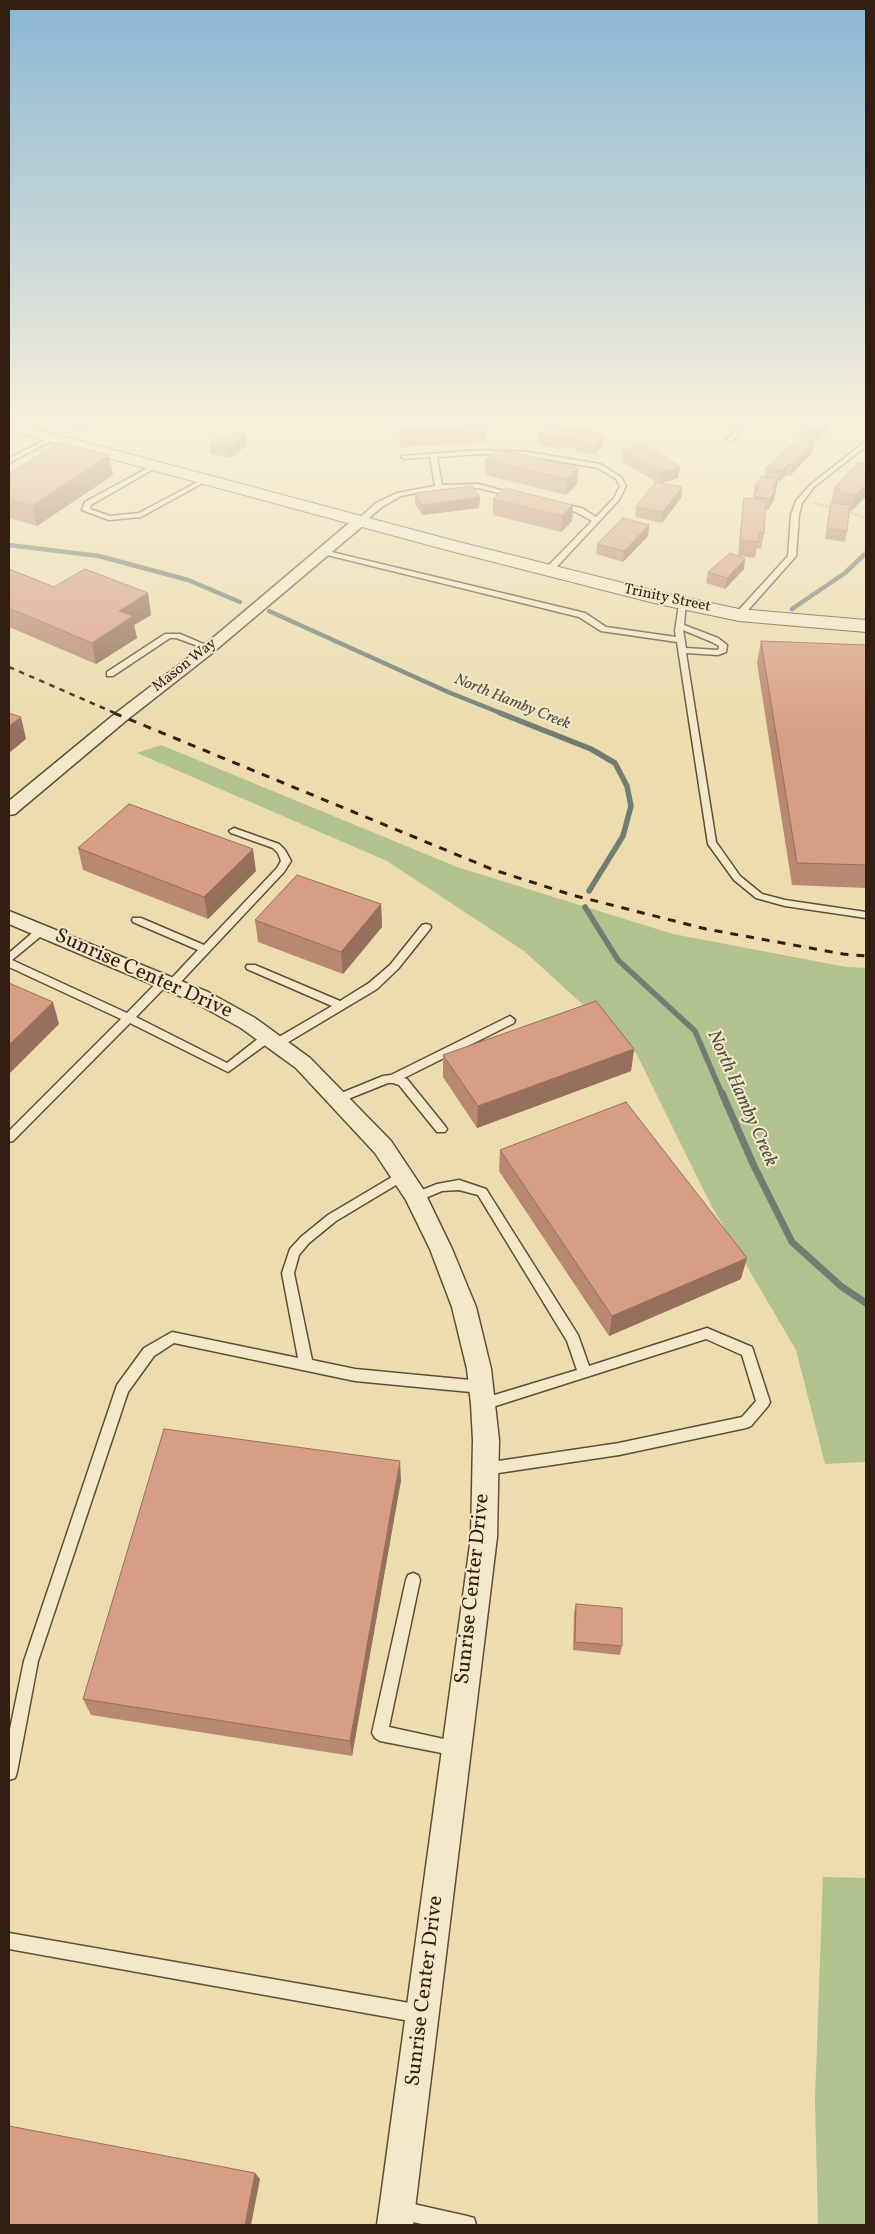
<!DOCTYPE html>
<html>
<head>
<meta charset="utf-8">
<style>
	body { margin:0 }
	#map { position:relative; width:875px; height:2234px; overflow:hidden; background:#ecdcae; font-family:Vollkorn,serif }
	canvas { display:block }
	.frame { position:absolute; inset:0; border:10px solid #331f12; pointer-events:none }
</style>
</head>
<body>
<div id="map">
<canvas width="875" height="2234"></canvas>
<div class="frame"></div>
</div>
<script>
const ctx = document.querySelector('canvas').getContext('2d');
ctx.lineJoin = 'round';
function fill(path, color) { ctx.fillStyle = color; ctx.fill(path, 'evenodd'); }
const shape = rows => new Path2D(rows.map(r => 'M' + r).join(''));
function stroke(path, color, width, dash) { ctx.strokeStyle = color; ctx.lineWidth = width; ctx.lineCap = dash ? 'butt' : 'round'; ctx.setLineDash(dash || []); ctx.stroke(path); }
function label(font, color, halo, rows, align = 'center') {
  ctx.font = font + ' Vollkorn,serif'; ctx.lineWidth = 4; ctx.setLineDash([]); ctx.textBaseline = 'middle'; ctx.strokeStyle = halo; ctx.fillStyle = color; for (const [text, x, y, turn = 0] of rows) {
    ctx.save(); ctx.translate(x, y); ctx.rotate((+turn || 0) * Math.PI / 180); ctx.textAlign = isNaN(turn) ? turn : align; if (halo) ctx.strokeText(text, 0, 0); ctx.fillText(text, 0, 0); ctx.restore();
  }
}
const green = shape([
	[161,745,457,867,673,934,846,967,866,968,866,1462,825,1464,796,1350,711,1205,636,1053,524,951,387,861,137,753],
	[823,1877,866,1878,866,2225,818,2225,815,2100]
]);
const streamFar2 = shape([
	[9,545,99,556,188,580,240,602],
	[792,609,845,573,866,553],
	[269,611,448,692,503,714]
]);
const streamFar1 = shape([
	[500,713,591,749,615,763,627,786,631,806,623,836,589,891],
	[585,907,618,960,695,1031,722,1094]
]);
const stream = shape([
	[722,1093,754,1166,792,1242,842,1287,866,1303]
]);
const path = shape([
	[814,503,833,508],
	[846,511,866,518]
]);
const service = shape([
	[740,422,747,422,732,441,728,441,727,440,740,422],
	[53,436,56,438,55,439,9,463,9,458,53,436],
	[866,441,866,446,814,487,802,503,799,515,796,556,742,617,736,617,736,613,788,556,791,515,796,501,810,485,866,441],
	[481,450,528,452,600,464,621,477,626,486,619,500,551,573,548,573,544,571,545,569,592,521,576,512,556,507,556,503,582,508,596,517,614,498,620,486,616,479,598,468,528,456,481,454,437,457,442,485,479,484,518,495,514,497,479,488,455,488,421,492,401,496,382,507,363,523,356,521,376,503,397,493,435,486,430,457,404,459,401,457,402,456,481,450],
	[155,464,157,465,157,467,91,505,90,509,110,516,139,513,205,478,210,479,141,517,109,520,82,510,85,502,155,464],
	[319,549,585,613,606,627,676,637,675,631,679,604,686,602,684,625,718,638,727,645,726,652,718,655,686,653,716,842,740,876,762,894,785,900,866,912,866,918,785,906,756,898,734,880,708,844,677,642,601,631,579,617,319,553,319,549],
	[683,630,712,642,719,646,719,649,717,650,686,648,683,630],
	[165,634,180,634,213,648,209,650,176,638,170,638,113,676,107,676,107,672,165,634],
	[234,828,279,844,285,850,291,861,284,872,176,987,172,988,167,985,136,1017,227,1063,264,1034,272,1034,273,1037,272,1040,228,1072,130,1023,13,1141,9,1142,9,1131,121,1019,9,967,9,953,38,928,46,928,47,930,46,932,12,960,127,1013,161,978,165,977,170,980,198,950,133,922,132,920,133,918,141,918,204,945,277,868,281,861,278,853,273,848,231,833,229,831,234,828],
	[426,924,430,925,431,927,430,929,398,969,377,989,280,1047,272,1047,271,1044,272,1041,332,1006,247,969,246,967,247,965,255,965,340,1001,369,983,390,965,422,925,426,924],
	[510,1016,515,1020,514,1023,404,1078,407,1079,445,1126,447,1129,445,1132,437,1132,399,1085,393,1083,388,1083,338,1103,332,1099,334,1096,383,1076,391,1075,510,1016],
	[402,1171,406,1173,408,1176,406,1179,336,1221,309,1243,299,1255,294,1273,312,1360,355,1369,481,1381,486,1383,488,1387,486,1391,481,1393,355,1381,174,1343,154,1356,128,1392,38,1661,17,1772,15,1778,9,1780,9,1734,24,1661,117,1385,144,1348,172,1332,298,1358,282,1273,290,1249,301,1237,328,1215,402,1171],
	[459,1180,486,1189,578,1335,589,1366,707,1328,752,1347,770,1402,768,1406,751,1426,746,1428,619,1455,485,1475,480,1473,478,1469,480,1465,485,1463,619,1443,742,1417,756,1401,742,1355,706,1339,483,1410,478,1408,476,1404,478,1400,577,1370,567,1341,478,1195,459,1190,442,1191,416,1202,412,1200,410,1197,412,1194,437,1184,459,1180],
	[413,1573,418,1575,420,1580,389,1727,462,1743,465,1748,462,1753,457,1756,380,1741,375,1738,372,1733,406,1580,408,1575,413,1573],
	[9,1933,421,2005,427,2008,430,2014,427,2020,421,2023,9,1949,9,1933],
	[400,2201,467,2216,474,2218,476,2225,426,2225,400,2219,393,2217,391,2210,393,2203,400,2201]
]);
const minor = shape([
	[360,517,365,518,367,521,365,524,211,654,128,719,15,814,9,815,9,801,116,713,201,648,355,518,360,517],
	[9,911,208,992,255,1018,310,1058,391,1141,423,1189,452,1249,476,1307,491,1369,495,1404,499,1440,497,1537,413,2225,377,2225,471,1537,473,1440,471,1404,467,1369,452,1307,430,1249,406,1200,375,1153,296,1068,241,1028,194,1002,9,924,9,911]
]);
const tertiary = shape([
	[9,422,455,541,659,592,739,609,866,620,866,632,739,621,658,604,443,549,9,431,9,422]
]);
const railFar1 = shape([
	[9,667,117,714]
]);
const rail = shape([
	[114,713,494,870,572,895,706,929,843,954,866,956]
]);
const wall = shape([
	[60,422,89,422,81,428],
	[399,422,487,427,487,442,402,447,399,437],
	[800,422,830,422,831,423,829,433,823,434,822,440,811,441,812,453,790,476,786,475,779,482,778,481,774,500,768,510,765,509,764,533,761,549,757,548,755,558,738,556,744,569,725,589,706,583,708,572,738,556,742,514,744,498,753,499,755,486,765,477,766,468,803,437,798,431],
	[594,433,603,445,595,455,577,452,577,449,564,446,562,449,538,445,539,434],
	[210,443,247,445,230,458,211,454],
	[623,450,678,478,661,483,682,487,681,498,662,523,635,517,636,507,656,482,622,461],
	[485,460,578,468,577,484,566,495,485,475],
	[866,461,866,496,851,511,849,511,847,531,845,542,825,539,829,514,834,488],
	[9,474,113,475,37,526,9,518],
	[415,493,479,508,422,515,415,504],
	[493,499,573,505,572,521,561,532,493,515],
	[649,525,648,536,623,562,596,554,597,544],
	[9,569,54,587,151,615,134,625,137,638,96,664,9,627],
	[761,641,866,645,866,888,792,885,757,663],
	[78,848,256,871,208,919,83,870],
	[381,904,382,927,343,974,258,942,255,920],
	[634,1049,631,1071,477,1128,443,1077,443,1055],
	[500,1150,741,1279,609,1336,499,1171],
	[401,1480,352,1756,91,1715,83,1699],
	[576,1604,622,1646,620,1655,573,1650,574,1613]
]);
const shadedWall = shape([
	[80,422,89,422,81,428],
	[246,435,247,445,230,458,229,448],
	[604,435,603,445,595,455,596,445],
	[565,436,564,446,562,449,563,439],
	[811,439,810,447,814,442,812,453,790,476,792,465],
	[109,455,113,475,37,526,32,506],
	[788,464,786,475,779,482,781,471],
	[680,467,678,478,659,484,660,473],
	[578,468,577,484,566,495,567,479],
	[778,479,774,500,768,510,772,488],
	[866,484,866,496,851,511,855,496],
	[682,487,681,498,662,523,663,512],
	[480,497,479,508,422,515,422,505],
	[573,505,572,521,561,532,562,516],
	[649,525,648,536,623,562,624,551],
	[745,559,744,569,725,589,727,578],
	[148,593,151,615,134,625,137,638,96,664,92,643,119,611],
	[21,717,26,739,9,753,9,726],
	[253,849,256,871,208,919,204,897],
	[381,904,382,927,343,974,341,952],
	[53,1002,59,1024,9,1074,9,1045],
	[634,1049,631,1071,477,1128,478,1106],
	[747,1258,741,1279,609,1336,612,1316],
	[400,1461,401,1480,352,1756,350,1741],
	[255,2173,260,2179,251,2225,245,2225]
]);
const building = shape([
	[399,422,486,422,487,427,402,432,399,422],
	[802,422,830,422,831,423,819,424,824,430,807,431,802,422],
	[548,424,594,431,592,433,604,435,596,445,578,441,580,439,565,436,563,439,539,434,548,424],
	[237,433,246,435,229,448,210,443,220,436,230,438,237,433],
	[801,437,811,439,810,441,814,442,792,465,788,464,781,471,766,468,801,437],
	[60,442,109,455,32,506,9,499,9,474,60,442],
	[643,444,680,467,660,473,623,450,643,444],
	[497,449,578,468,567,479,485,460,497,449],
	[866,461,866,484,855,496,839,491,840,489,834,488,859,462,864,464,866,461],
	[762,476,778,479,772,488,776,489,770,499,753,496,759,487,755,486,762,476],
	[656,482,682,487,663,512,636,507,656,482],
	[472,486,480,497,422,505,415,493,472,486],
	[505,488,573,505,562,516,493,499,505,488],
	[744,498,762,500,762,502,766,503,764,533,759,532,758,542,740,540,744,498],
	[831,503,850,505,847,531,827,528,831,503],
	[623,518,649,525,624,551,597,544,623,518],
	[730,553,745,559,727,578,708,572,730,553],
	[9,569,54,587,85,569,148,593,119,611,133,616,92,643,9,608,9,569],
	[761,641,866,645,866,865,797,863,761,641],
	[9,713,21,717,9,726,9,713],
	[129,804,253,849,204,897,78,848,129,804],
	[297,875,381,904,341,952,255,920,297,875],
	[9,983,53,1002,9,1045,9,983],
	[596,1001,634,1049,478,1106,443,1055,596,1001],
	[626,1102,747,1258,612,1316,500,1150,626,1102],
	[164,1429,400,1461,350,1741,83,1699,164,1429],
	[576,1604,622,1608,622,1646,575,1642,576,1604],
	[9,2126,255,2173,245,2225,9,2225,9,2126]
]);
const farStreetnames = [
	["Trinity Street",667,599,12],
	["Mason Way",185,666,-38]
];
const farWaternames = [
	["North Hamby Creek",512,703,22]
];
const waterNames = [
	["North Hamby Creek",741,1099,66]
];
const nearStreetnames = [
	["Sunrise Center Drive",143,975,24],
	["Sunrise Center Drive",474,1589,-84],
	["Sunrise Center Drive",426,1991,-83]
];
fill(green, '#b2c28f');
stroke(streamFar2, '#717c73', 4.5);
stroke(streamFar1, '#717c73', 5.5);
stroke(stream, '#717c73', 7);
stroke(service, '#614e39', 3);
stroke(minor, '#614e39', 3);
stroke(tertiary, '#614e39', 2);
stroke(path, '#331f12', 2, [0.5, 2]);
fill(service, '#f3e8ca');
fill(minor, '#f3e8ca');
fill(tertiary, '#f3e8ca');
stroke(railFar1, '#331f12', 2.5, [5.5, 5.5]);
stroke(rail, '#331f12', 3, [8, 8]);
fill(wall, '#b98872');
fill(shadedWall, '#966f5d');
fill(building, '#d79e85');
stroke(building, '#966f5d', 1);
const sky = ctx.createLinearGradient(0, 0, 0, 735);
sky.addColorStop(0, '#89b6d3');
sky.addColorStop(0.57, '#f6efdb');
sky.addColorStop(1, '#f6efdb00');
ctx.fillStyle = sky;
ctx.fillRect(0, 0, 875, 735);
label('15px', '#331f12', '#f3e8ca', farStreetnames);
label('italic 16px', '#524e42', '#f3e8ca', farWaternames);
label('italic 19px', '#524e42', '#f3e8ca', waterNames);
label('21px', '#331f12', '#f3e8ca', nearStreetnames);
</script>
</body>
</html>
